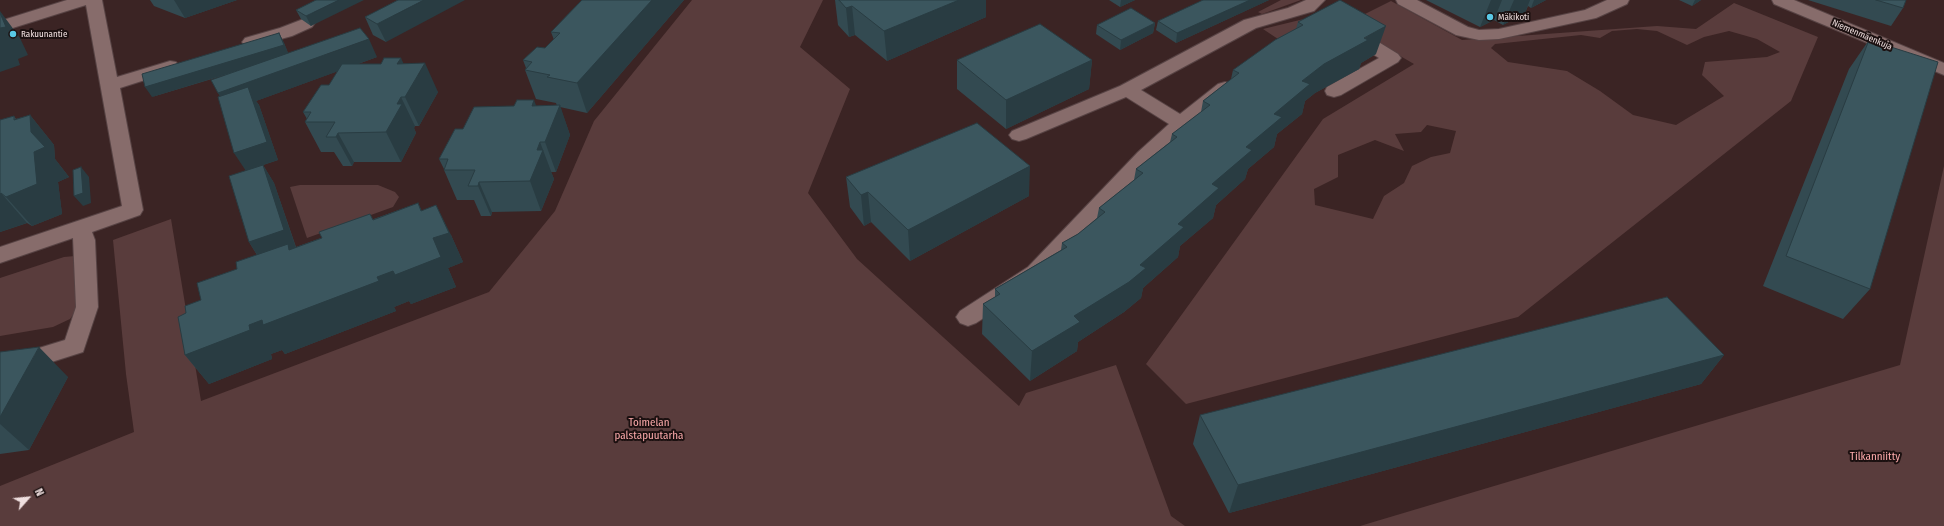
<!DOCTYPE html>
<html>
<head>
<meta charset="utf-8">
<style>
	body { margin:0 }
	#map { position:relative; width:1944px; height:526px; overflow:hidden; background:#3b2424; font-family:"Fira Sans Condensed",sans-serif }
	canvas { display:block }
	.north { position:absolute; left:8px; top:478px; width:40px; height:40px; -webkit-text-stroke:3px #1b1010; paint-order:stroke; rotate:63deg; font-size:11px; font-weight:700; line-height:16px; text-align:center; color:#efdfdf }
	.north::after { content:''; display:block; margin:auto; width:14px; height:18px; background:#efdfdf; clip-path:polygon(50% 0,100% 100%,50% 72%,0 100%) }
</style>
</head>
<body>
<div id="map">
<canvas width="1944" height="526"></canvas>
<div class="north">N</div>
</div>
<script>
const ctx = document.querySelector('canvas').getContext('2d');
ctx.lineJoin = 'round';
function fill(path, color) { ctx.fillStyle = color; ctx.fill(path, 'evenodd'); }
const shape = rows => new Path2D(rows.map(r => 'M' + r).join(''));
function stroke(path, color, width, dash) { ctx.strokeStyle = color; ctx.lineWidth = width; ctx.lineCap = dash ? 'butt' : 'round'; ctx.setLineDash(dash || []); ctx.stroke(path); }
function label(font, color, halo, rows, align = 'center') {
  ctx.font = font + ' "Fira Sans Condensed",sans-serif'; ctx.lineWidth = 4; ctx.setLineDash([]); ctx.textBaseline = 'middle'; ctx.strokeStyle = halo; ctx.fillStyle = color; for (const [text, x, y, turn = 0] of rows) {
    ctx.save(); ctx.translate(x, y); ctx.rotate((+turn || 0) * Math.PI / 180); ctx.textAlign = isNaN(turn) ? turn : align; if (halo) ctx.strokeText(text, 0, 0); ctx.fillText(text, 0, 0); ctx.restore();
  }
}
const green = shape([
	[692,0,823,0,800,47,850,89,808,193,857,259,1019,406,1026,393,1116,365,1171,516,1185,526,0,526,0,486,134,432,126,374,113,240,171,219,201,401,489,292,555,211,594,121],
	[1281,0,1301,0,1262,14,1258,12],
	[1391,1,1462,40,1657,26,1696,29,1734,3,1818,37,1791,101,1518,317,1186,404,1146,364,1323,119,1414,64,1345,24],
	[1637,29,1657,31,1687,45,1704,37,1729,31,1757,39,1780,52,1767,57,1705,62,1702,75,1724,96,1676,125,1633,115,1600,91,1567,71,1508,62,1491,48,1495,44,1581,35,1600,38,1612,31],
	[1427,125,1456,131,1450,153,1431,157,1412,166,1404,183,1384,196,1373,219,1315,205,1314,189,1338,177,1338,155,1375,140,1404,151,1395,134,1421,132],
	[1312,17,1319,18,1278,39,1263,29],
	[1944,166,1944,526,1360,526,1900,365],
	[300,185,378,185,395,192,399,197,393,207,307,238,290,187],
	[75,256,77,309,70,319,53,327,0,336,0,278,64,257]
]);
const minor = shape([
	[67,0,102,0,117,77,170,61,176,62,179,66,176,70,120,88,143,210,140,215,92,232,95,240,98,307,83,352,39,366,0,372,0,354,39,348,65,340,76,307,73,238,0,263,0,247,122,206,86,5,0,32,0,21,67,0],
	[1306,0,1325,0,1314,11,1256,28,1141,90,1180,114,1218,84,1225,82,1232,84,1234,88,1188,127,1152,162,1044,279,976,323,968,326,960,323,956,317,960,311,1028,267,1138,152,1169,124,1126,97,1026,139,1019,141,1012,139,1009,135,1012,131,1120,86,1244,20,1288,8,1306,0],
	[1396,0,1417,0,1468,27,1479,30,1499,29,1585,10,1607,0,1629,0,1627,4,1596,18,1499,39,1479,40,1456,35,1398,4,1396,0],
	[1772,0,1794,0,1944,63,1944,75,1774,4,1772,0],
	[306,18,312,19,315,23,312,27,292,36,251,47,245,46,242,42,245,38,280,28,306,18],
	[1353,29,1359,30,1398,54,1401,58,1398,62,1341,95,1334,97,1327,95,1325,91,1327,87,1379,58,1347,38,1344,34,1347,30,1353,29]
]);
const wall = shape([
	[150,0,237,0,185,18,154,6],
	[316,0,311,26,301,19,296,10],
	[398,0,386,42,373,35,365,17],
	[582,0,684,0,587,113,560,107,570,135,556,172,551,172,554,179,541,211,492,212,491,216,481,216,474,200,457,200,444,170,444,169,439,159,463,129,536,106,557,106,556,103,536,99,525,70,526,68,523,60,545,48,554,40,551,32],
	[835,0,986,0,986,17,887,61,855,35,849,37,838,25],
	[1109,0,1135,0,1120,7],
	[1203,0,1269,0,1176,43,1156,30,1158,21],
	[1426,0,1546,0,1531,8,1528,6,1525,13,1503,25,1494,20,1480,27],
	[1679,0,1701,0,1692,6],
	[1808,0,1906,0,1903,8,1891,26],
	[1298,22,1376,54,1361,63,1359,69,1315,93,1305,101,1302,114,1277,134,1274,147,1248,169,1245,179,1216,205,1213,218,1180,246,1178,257,1143,288,1141,298,1124,312,1078,342,1077,351,1030,381,982,334,983,304,995,297,995,289,1061,250,1062,243,1078,234,1097,218,1099,208,1134,180,1136,169,1170,142,1172,134,1201,112,1203,101,1231,79,1233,70,1296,29],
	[1155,23,1153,33,1120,50,1096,34,1097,25],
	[279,33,284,43,288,53,377,57,358,64,404,64,438,92,419,126,415,126,414,128,416,133,401,162,354,162,352,166,343,166,334,152,321,152,305,122,307,119,303,112,329,85,338,71,256,101,259,105,278,160,263,165,274,183,296,247,418,203,421,210,451,235,463,262,448,268,456,287,411,304,409,301,394,307,396,311,285,354,282,350,271,354,272,359,209,384,185,355,186,313,237,269,257,255,249,242,246,171,220,96,218,93,225,75,152,97],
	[1869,40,1870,289,1843,319,1763,286,1849,69],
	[957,60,1092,60,1089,89,1006,129,957,89],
	[30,115,54,145,55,159,69,177,58,182,62,214,32,226,27,223,0,232,0,120,14,116,16,119],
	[846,177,1029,196,910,261,871,222,864,226,850,207],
	[0,352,68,377,29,450,0,454],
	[1724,355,1701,384,1229,513,1193,444,1200,415]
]);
const shadedWall = shape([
	[174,0,237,0,185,18],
	[339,0,364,0,311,26,306,16],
	[424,0,465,0,386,42,377,24],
	[652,0,684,0,587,113,577,83],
	[959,0,986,0,986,17,887,61,884,31],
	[1121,0,1135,0,1120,7],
	[1250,0,1269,0,1176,43,1177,33],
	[1491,0,1502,0,1494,20,1480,27],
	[1514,0,1530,0,1525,13,1503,25],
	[1534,0,1546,0,1531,8],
	[1695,0,1701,0,1692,6],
	[852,6,855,35,849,37,846,8],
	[0,11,20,38,28,55,18,59,20,65,0,72],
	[1155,23,1153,33,1120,50,1121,40],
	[1386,26,1376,54,1361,63,1359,69,1315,93,1305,101,1302,114,1277,134,1274,147,1248,169,1245,179,1216,205,1213,218,1180,246,1178,257,1143,288,1141,298,1124,312,1078,342,1077,351,1030,381,1032,351,1074,316,1140,265,1178,224,1212,184,1246,147,1302,81,1324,64,1364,38],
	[279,33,284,43,289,55,152,97,145,87],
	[369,39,377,57,256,101,259,105,278,160,263,165,274,183,296,248,261,261,249,242,246,171,234,153,229,111,218,93],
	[401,58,413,84,425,63,438,92,419,126,405,97,397,64],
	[1092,60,1089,89,1006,129,1006,100],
	[401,97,415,126,414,128,416,133,401,162,386,132,397,104],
	[534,100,545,129,532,106],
	[560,105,570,135,556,172,545,142],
	[30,115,54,145,55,159,69,177,58,182,62,214,32,226,6,197,31,132],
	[338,133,354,162,352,166,336,137],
	[540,142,554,179,541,211,530,181,537,150],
	[1030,166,1029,196,910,261,908,230],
	[81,167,89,177,91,203,83,206,74,196],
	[479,182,492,212,491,216,478,186],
	[868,192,871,222,864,226,861,195],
	[1,193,27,223,0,232,0,194],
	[418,203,433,233,436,205,451,235,463,262,448,268,456,287,411,304,409,301,394,307,396,311,285,354,282,350,271,354,272,359,209,384,185,355,249,325,377,277,421,211],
	[39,347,68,377,29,450,0,424,0,417],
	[1724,355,1701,384,1229,513,1238,485]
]);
const building = shape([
	[316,0,339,0,306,16,296,10,316,0],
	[398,0,424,0,377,24,365,17,398,0],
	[582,0,652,0,577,83,547,77,550,75,525,70,532,62,523,60,537,47,545,48,560,33,551,32,582,0],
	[839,0,959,0,884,31,852,6,846,8,839,0],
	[1203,0,1250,0,1177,33,1158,21,1203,0],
	[1340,0,1386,26,1364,38,1368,40,1324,64,1302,81,1310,84,1274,114,1282,117,1246,147,1252,150,1212,184,1219,188,1178,224,1184,227,1140,265,1146,268,1129,282,1074,316,1080,322,1032,351,983,304,1000,294,995,289,1067,247,1062,243,1078,234,1105,212,1099,208,1143,173,1136,169,1177,137,1172,134,1210,105,1203,101,1239,73,1233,70,1275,40,1303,25,1298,22,1340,0],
	[1876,0,1906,0,1903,8,1876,0],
	[1131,8,1155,23,1121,40,1097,25,1131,8],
	[0,13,6,27,0,28,0,13],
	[1040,24,1092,60,1006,100,957,60,1040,24],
	[360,28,369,39,218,93,211,80,360,28],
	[279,33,284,45,145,87,142,74,279,33],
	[1869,40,1938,62,1870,289,1786,256,1869,40],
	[384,58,401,58,397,64,425,63,405,97,401,97,397,104,402,104,386,132,338,133,336,137,326,137,335,122,305,122,311,112,303,112,321,85,329,85,342,64,381,64,384,58],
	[248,87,267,142,234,153,218,97,248,87],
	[517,100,534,100,532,106,560,105,545,142,540,142,537,150,543,150,530,181,479,182,478,186,468,186,475,170,444,170,448,159,439,159,455,129,463,129,474,107,514,106,517,100],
	[30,115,31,132,45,147,34,152,37,184,6,197,1,193,0,194,0,120,14,116,14,120,30,115],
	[977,123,1030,166,908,230,868,192,861,195,846,177,977,123],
	[263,165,284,230,249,242,229,176,263,165],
	[81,167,83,193,74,196,73,170,81,167],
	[418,203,421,211,436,205,449,233,433,238,441,257,395,275,393,271,377,277,379,281,263,325,262,320,249,325,250,330,185,355,178,317,186,313,185,306,201,300,197,283,237,269,236,262,288,244,289,250,322,238,319,232,370,214,373,220,418,203],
	[1667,297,1724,355,1238,485,1200,415,1667,297],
	[39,347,0,417,0,352,39,347]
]);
const markers = [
	[1490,17,4,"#59c8e5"],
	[13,34,4,"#59c8e5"]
];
const farPoinames = [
	["Mäkikoti",1498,17],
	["Rakuunantie",21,34]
];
const farStreetnames = [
	["Niemenmäenkuja",1862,35,23]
];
const parkNames = [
	["Toimelan",649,423],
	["palstapuutarha",649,436],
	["Tilkanniitty",1875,457]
];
fill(green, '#593c3c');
stroke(minor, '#574344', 2);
fill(minor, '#876c6b');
fill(wall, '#334a51');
fill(shadedWall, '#293c42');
fill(building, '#3b565e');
stroke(building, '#293c42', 1);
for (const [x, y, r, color] of markers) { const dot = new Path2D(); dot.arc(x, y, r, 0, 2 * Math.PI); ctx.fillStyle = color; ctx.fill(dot); stroke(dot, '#1b1010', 1.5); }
label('9px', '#efdfdf', '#1b1010', farPoinames, 'left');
label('9px', '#efdfdf', '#1b1010', farStreetnames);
label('11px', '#fba9aa', '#1b1010', parkNames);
</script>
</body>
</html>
